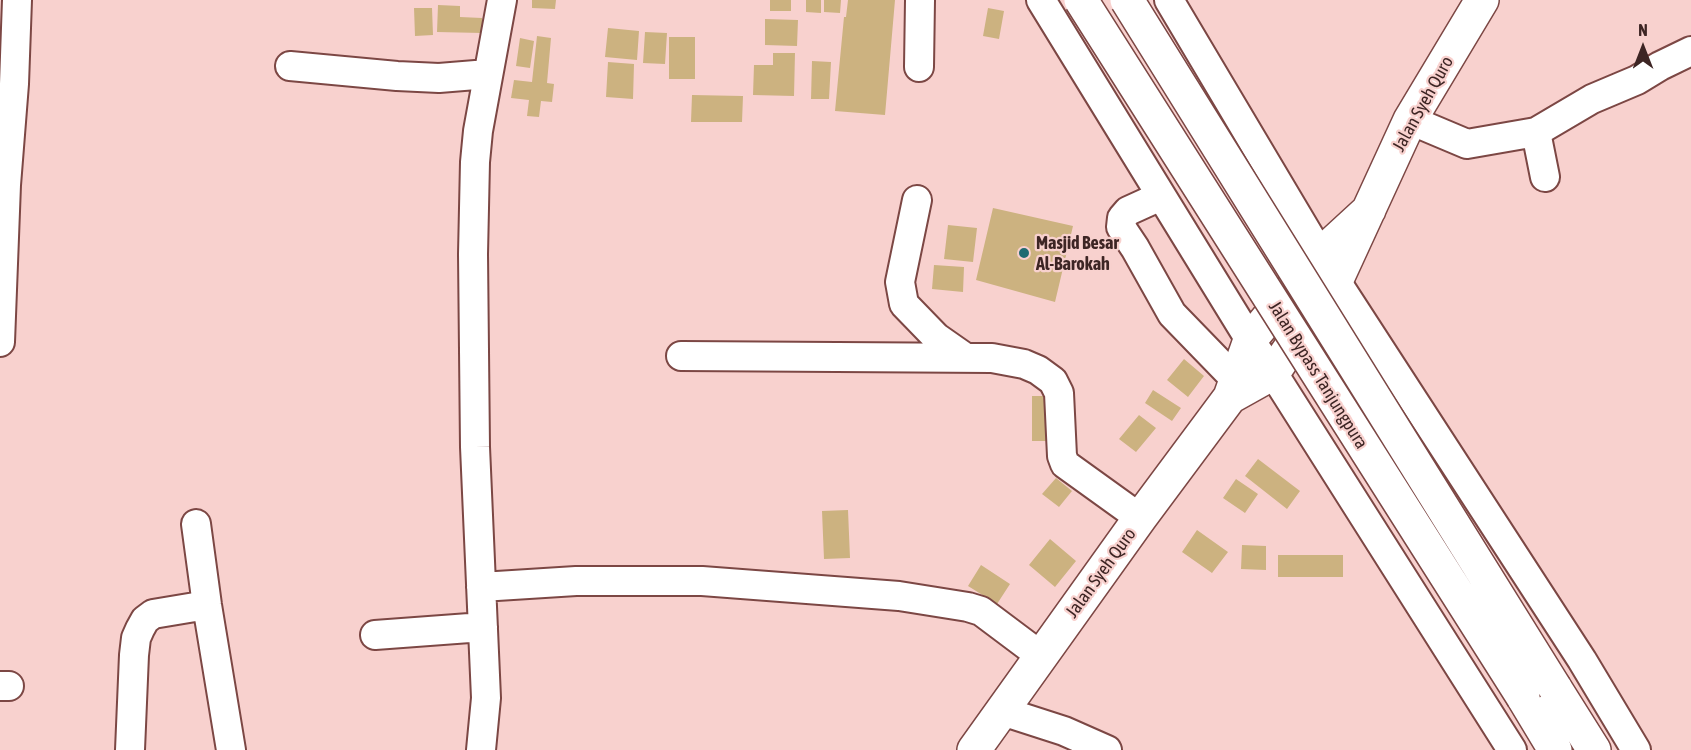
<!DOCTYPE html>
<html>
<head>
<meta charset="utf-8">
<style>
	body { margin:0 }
	#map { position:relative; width:1691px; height:750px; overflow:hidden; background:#f8d1ce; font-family:"Asap Condensed",sans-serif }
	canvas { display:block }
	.north { position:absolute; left:1613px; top:18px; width:60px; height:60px; -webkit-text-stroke:4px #f8d1ce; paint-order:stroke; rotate:0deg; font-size:16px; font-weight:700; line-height:24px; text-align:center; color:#3d2524 }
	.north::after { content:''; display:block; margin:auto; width:21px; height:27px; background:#3d2524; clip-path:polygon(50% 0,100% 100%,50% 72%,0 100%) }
</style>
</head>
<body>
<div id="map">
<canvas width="1691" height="750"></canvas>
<div class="north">N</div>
</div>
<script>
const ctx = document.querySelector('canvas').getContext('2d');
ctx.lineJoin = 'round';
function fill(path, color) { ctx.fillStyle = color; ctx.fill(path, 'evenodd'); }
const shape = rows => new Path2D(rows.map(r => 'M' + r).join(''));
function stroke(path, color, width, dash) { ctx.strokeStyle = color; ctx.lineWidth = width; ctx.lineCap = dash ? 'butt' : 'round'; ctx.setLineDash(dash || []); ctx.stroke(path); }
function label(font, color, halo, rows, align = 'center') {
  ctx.font = font + ' "Asap Condensed",sans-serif'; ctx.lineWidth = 4.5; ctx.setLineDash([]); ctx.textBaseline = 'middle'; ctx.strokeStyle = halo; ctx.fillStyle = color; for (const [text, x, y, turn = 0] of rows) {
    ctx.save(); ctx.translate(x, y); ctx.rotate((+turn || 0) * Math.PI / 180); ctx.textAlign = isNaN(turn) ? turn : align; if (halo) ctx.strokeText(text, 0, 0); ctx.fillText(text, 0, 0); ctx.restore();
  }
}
const building = shape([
	[532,0,556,0,555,9,532,8],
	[770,0,791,0,791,11,770,11],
	[806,0,821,0,821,13,806,12],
	[824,0,841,0,840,13,824,12],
	[848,0,895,0,885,115,835,111,844,17,846,17],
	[438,5,460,6,460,17,482,18,482,33,437,32],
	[414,8,432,8,433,35,415,36],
	[988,8,1004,11,999,39,983,36],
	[765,19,798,20,797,46,765,45],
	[608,28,639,31,637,60,605,57],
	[645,32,667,33,665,64,643,63],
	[537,36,551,38,547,83,554,84,552,102,541,101,539,117,527,116,529,100,511,98,514,80,532,82],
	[669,37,695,37,695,79,669,79],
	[520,38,534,41,530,68,516,66],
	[773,53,795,53,794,96,753,95,754,65,773,65],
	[812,61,831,62,829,99,811,99],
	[608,62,634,64,633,99,606,97],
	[692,95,743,96,742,122,691,122],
	[993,208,1073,226,1055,302,976,280],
	[948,225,977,228,973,262,944,259],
	[934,265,964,267,963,292,932,289],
	[1184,359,1204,376,1188,397,1167,380],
	[1153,390,1181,408,1172,421,1145,403],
	[1032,396,1050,396,1050,441,1032,441],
	[1139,415,1156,428,1136,452,1119,439],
	[1258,459,1300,491,1287,509,1245,476],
	[1056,478,1072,491,1059,507,1042,494],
	[1236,479,1258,494,1245,513,1223,498],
	[848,510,850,558,824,559,822,511],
	[1197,530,1228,552,1212,573,1182,552],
	[1050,539,1076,561,1055,587,1029,565],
	[1242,545,1266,546,1266,570,1241,569],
	[1278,555,1343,555,1343,577,1278,577],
	[981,565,1010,584,997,604,968,586]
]);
const minor = shape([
	[1041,0,1250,340,1273,373,1512,750],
	[1169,0,1336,281,1582,660,1636,750],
	[290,66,397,76,439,78,488,74],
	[919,67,920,0],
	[1410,120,1467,144,1536,132,1592,99,1637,80,1660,66,1691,51],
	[1536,132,1545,177],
	[1161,196,1128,211,1122,218,1121,227,1135,248,1172,314,1236,380],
	[917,200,900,282,904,304,936,337,966,358],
	[0,342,6,185,14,84,17,0],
	[681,356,992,358,1024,364,1038,370,1053,381,1059,393,1062,456,1065,464,1140,518],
	[196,524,207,605,231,750],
	[481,587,576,581,702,581,899,596,968,607,981,611,1041,656],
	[375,635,483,627],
	[0,686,9,686],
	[1002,711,1064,731,1107,750],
	[130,750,134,655,136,638,140,629,145,620,153,614,207,605],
	[481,750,486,698,475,447,473,254,475,162,478,131,502,0]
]);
const major = shape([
	[1230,397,1273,373,1336,281,1410,120,1482,0],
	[974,750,1140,518,1230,397,1250,340,1320,255,1369,210]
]);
const highway = shape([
	[1555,688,1594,750],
	[1523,697,1555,750]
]);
const highwayBridge = shape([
	[1081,0,1523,697],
	[1127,0,1555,688]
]);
const markers = [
	[1024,253,6,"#1f6b72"]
];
const streetNames = [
	["Jalan Syeh Quro",1423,104,-61],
	["Jalan Bypass Tanjungpura",1318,375,58],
	["Jalan Syeh Quro",1101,573,-54]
];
const poiNames = [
	["Masjid Besar",1036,243],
	["Al-Barokah",1036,264]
];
fill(building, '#ccb280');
stroke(minor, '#7c4744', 32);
stroke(major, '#7c4744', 36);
stroke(highway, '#7c4744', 36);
stroke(minor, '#fff', 28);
stroke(major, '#fff', 33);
stroke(highway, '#fff', 33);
stroke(highwayBridge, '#7c4744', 36, []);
stroke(highwayBridge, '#fff', 33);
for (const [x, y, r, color] of markers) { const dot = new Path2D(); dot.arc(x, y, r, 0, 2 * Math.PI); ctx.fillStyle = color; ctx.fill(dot); stroke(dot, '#f8d1ce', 2); }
label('18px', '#3d2524', '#f8d1ce', streetNames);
label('bold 18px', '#3d2524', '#f8d1ce', poiNames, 'left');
</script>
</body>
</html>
